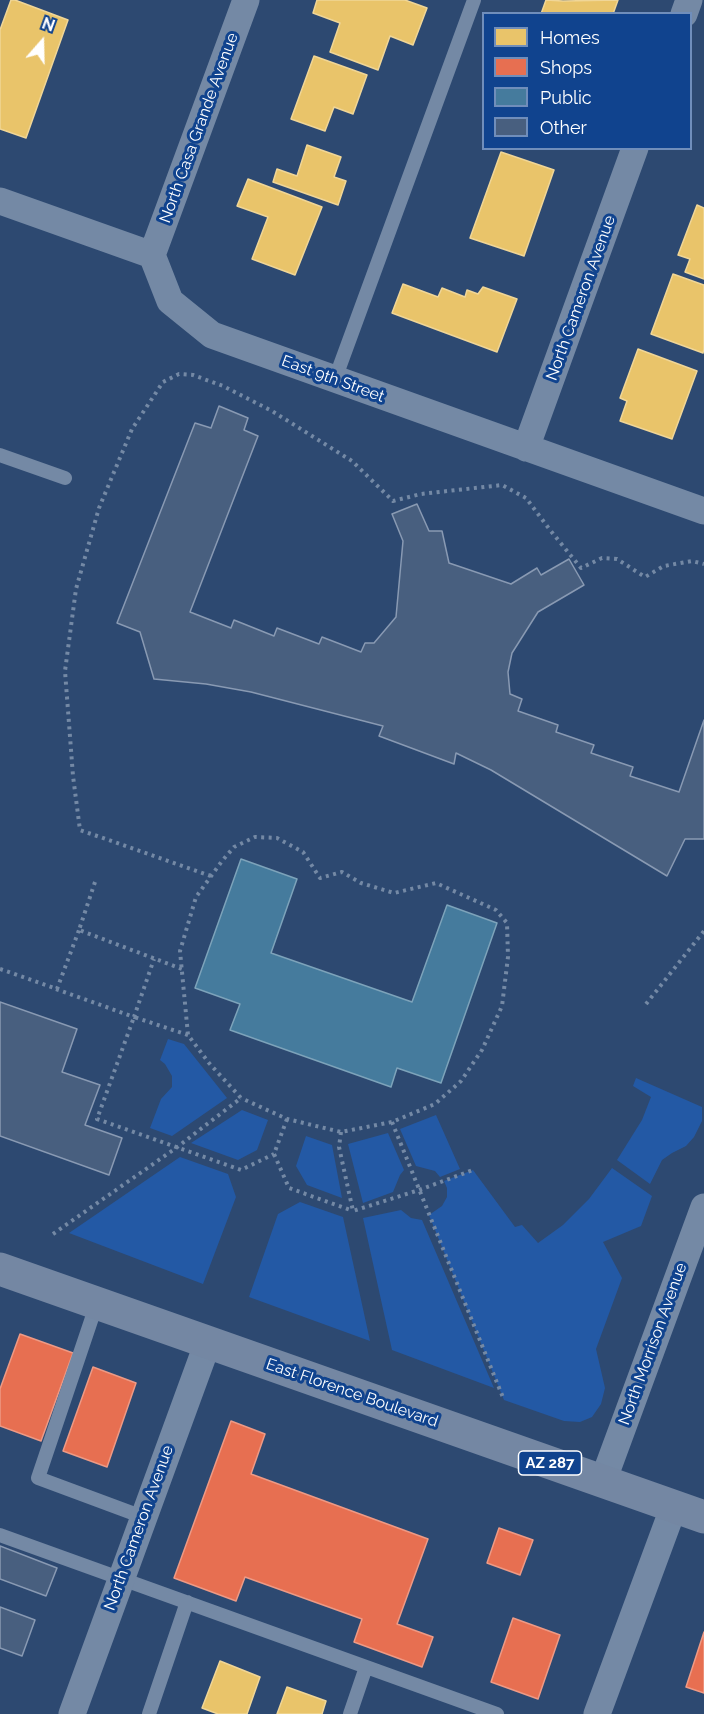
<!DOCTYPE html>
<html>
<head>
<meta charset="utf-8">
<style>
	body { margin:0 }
	#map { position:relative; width:704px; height:1714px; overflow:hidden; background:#2d4971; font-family:Raleway,sans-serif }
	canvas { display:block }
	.legend { position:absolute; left:482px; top:12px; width:210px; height:138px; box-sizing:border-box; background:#10438e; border:2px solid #708ebb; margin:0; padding:8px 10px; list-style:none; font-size:18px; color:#fff }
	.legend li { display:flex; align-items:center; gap:12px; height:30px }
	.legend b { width:30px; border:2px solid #708ebb }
	.north { position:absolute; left:12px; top:12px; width:60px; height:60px; -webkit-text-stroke:4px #10438e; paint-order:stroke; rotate:20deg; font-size:16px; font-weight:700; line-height:24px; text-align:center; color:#fff }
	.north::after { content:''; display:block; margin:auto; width:21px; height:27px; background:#fff; clip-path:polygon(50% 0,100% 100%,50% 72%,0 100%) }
</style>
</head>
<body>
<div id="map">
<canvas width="704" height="1714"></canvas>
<ul class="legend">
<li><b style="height:16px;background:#e9c46a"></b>Homes</li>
<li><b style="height:16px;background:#e76f51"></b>Shops</li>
<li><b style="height:16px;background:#457b9d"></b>Public</li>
<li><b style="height:16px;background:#485f7f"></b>Other</li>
</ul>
<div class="north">N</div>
</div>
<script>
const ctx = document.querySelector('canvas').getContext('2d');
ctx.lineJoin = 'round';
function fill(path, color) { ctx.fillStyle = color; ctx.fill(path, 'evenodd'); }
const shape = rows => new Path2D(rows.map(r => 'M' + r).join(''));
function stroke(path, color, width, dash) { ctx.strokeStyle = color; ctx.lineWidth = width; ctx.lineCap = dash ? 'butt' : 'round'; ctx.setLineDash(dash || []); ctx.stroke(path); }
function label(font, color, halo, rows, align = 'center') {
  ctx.font = font + ' Raleway,sans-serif'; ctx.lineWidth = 6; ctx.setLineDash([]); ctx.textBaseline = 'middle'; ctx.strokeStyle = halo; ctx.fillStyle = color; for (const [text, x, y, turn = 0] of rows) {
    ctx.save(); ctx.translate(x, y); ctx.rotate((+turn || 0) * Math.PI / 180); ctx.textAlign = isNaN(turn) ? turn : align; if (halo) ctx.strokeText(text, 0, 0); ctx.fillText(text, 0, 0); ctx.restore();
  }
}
const green = shape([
	[168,1039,184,1044,227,1098,172,1136,150,1128,161,1099,172,1087,172,1076,165,1064,160,1060],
	[636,1078,702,1107,702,1121,694,1137,686,1146,672,1153,662,1160,650,1184,617,1160,642,1120,651,1097,633,1086],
	[242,1110,268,1120,257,1150,238,1160,191,1143],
	[436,1115,460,1169,440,1177,435,1171,416,1166,400,1129],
	[388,1133,404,1170,400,1175,393,1192,363,1203,348,1144],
	[306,1136,332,1145,342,1198,307,1185,296,1166],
	[180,1157,228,1174,236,1197,203,1284,69,1233],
	[612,1168,652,1196,641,1226,603,1242,622,1278,596,1349,605,1388,601,1404,592,1417,580,1422,564,1421,504,1400,429,1215,442,1206,447,1197,447,1188,444,1181,473,1170,515,1227,522,1225,538,1243,563,1225,589,1199],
	[300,1202,343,1217,370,1341,249,1297,278,1214],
	[401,1210,411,1218,422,1220,494,1388,392,1350,363,1218]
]);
const homes = shape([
	[11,0,15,0,68,20,26,138,0,129,0,30,11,0],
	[317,0,405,0,427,8,413,45,390,36,378,70,330,52,340,23,313,13,317,0],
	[546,0,563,1,618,0,613,14,541,14,546,0],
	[314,56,367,75,353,114,334,107,325,131,291,119,314,56],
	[307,145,341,157,334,177,346,181,338,205,273,182,277,169,297,176,307,145],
	[501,152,554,170,524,256,470,238,501,152],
	[248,179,322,207,295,275,252,259,268,217,237,206,248,179],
	[697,205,704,208,704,279,685,272,690,259,678,255,697,205],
	[673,274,704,285,704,349,703,353,651,334,673,274],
	[403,284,438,297,442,288,465,297,467,290,478,294,483,287,517,299,497,352,392,313,403,284],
	[638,349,697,371,672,439,620,421,627,401,620,398,638,349],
	[220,1661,260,1677,247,1714,218,1714,202,1708,220,1661],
	[287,1687,326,1701,322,1714,277,1714,287,1687]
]);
const shops = shape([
	[20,1334,73,1353,41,1441,0,1426,0,1389,20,1334],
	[93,1367,136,1383,107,1467,63,1451,93,1367],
	[231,1421,265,1434,251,1474,428,1539,397,1624,433,1637,422,1667,354,1642,362,1619,245,1577,236,1601,174,1578,231,1421],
	[499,1528,533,1540,520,1575,487,1563,499,1528],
	[513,1618,560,1635,538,1699,491,1682,513,1618],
	[704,1632,704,1693,686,1687,704,1632]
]);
const public = shape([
	[241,859,297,879,271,953,412,1002,447,905,497,923,441,1083,397,1068,391,1087,230,1030,240,1004,195,988,241,859]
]);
const building = shape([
	[219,406,248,418,244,430,258,436,190,612,231,628,234,620,274,636,277,628,319,644,322,637,361,652,365,643,374,643,396,617,403,541,392,514,417,504,429,531,442,531,449,563,511,584,537,568,541,575,569,559,584,585,538,612,512,653,508,672,510,694,522,699,518,711,558,725,556,732,594,745,591,753,633,767,630,776,679,792,704,720,704,839,685,839,667,876,491,770,456,753,454,764,379,736,383,726,251,692,206,684,154,679,140,632,117,623,195,423,211,428,219,406],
	[0,1002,77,1029,62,1072,100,1085,85,1125,122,1138,109,1175,0,1136,0,1002],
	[0,1546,57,1568,46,1596,0,1579,0,1546],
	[0,1607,35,1620,22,1656,0,1648,0,1607]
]);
const path = shape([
	[211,876,80,830,73,776,65,671,76,589,99,508,132,429,163,382,179,374,193,375,223,386,272,411,352,461,393,501,421,494,502,485,526,498,550,530,581,568,602,558,617,559,645,577,664,566,692,561,704,564],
	[95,882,79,930,182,969],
	[0,969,57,989,79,930],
	[56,989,134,1017,154,959],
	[646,1004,704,931],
	[188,1035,134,1017,97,1119,241,1170,274,1154],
	[287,1119,274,1154,289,1188,353,1211],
	[392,1122,504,1400],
	[341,1132,339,1147,353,1211,419,1190,473,1170],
	[53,1234,176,1148,241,1098,209,1063,188,1035,180,951,196,897,222,861,234,847,255,837,277,838,303,852,320,878,342,872,361,883,394,893,436,883,496,910,507,923,508,957,502,1006,482,1050,461,1081,435,1104,392,1122,341,1132,287,1119,241,1098]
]);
const service = shape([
	[335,379,474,0],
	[0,455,65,478],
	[97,1303,38,1478,143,1517],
	[0,1535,497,1714],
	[149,1714,187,1602],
	[350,1714,366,1667]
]);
const minor = shape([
	[684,14,689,0],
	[0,201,152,255,170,301,212,335,704,511],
	[152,255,246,0],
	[526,448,635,148],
	[603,1481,704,1207],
	[72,1714,208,1342],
	[597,1714,674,1506]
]);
const primary = shape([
	[0,1269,704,1517]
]);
const shields = [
	[550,1463,63]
];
const shieldNames = [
	["AZ 287",550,1463]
];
const streetNames = [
	["North Casa Grande Avenue",199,128,-70],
	["North Cameron Avenue",581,298,-70],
	["East 9th Street",333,379,20],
	["North Morrison Avenue",653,1344,-70],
	["East Florence Boulevard",352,1393,19],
	["North Cameron Avenue",139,1528,-70]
];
fill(green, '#2359a5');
fill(homes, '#e9c46a');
stroke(homes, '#f0d697', 1.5);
fill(shops, '#e76f51');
stroke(shops, '#ee9a85', 1.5);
fill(public, '#457b9d');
stroke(public, '#7da3ba', 1.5);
fill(building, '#485f7f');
stroke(building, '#899ab3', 1.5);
stroke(path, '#7489a5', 4, [3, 4.5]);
stroke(service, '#7489a5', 14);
stroke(minor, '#7489a5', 27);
stroke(primary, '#7487a3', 33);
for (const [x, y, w] of shields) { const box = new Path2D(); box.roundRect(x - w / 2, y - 12, w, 24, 4.5); ctx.fillStyle = '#10438e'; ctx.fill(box); stroke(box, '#fff', 1.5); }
label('bold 15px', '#fff', null, shieldNames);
label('16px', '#fff', '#10438e', streetNames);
</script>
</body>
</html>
